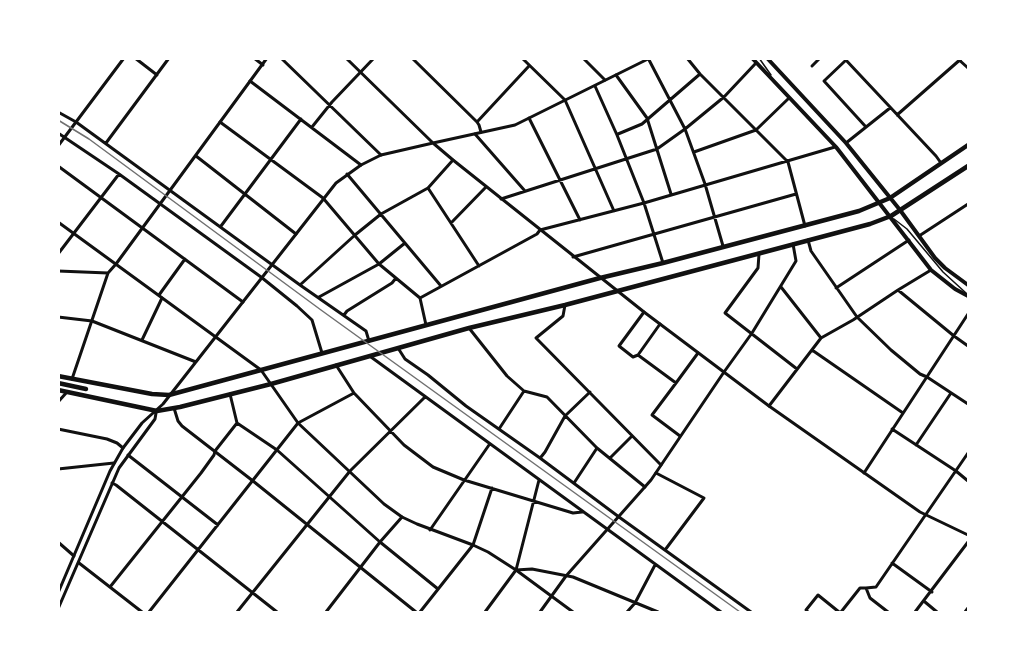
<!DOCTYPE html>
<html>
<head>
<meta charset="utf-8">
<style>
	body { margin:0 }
	#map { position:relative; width:1027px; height:671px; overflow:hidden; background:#fff; font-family:Ubuntu,sans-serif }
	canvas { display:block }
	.frame { position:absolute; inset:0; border:60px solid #fff; pointer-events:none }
</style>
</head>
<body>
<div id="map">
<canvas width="1027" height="671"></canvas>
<div class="frame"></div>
</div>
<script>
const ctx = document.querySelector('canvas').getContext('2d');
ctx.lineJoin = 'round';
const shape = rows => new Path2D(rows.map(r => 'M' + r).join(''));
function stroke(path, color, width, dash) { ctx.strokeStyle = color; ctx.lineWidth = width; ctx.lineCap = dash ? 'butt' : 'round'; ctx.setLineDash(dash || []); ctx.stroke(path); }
const service = shape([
	[759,58,771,75],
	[894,219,907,229,943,272,966,293]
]);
const minor = shape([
	[135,58,157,75],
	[254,58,263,65],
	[281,58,381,155],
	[412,58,477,122,479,125,481,132],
	[522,58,565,100,614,211],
	[583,58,605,80],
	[648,58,685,129,705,184,723,246],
	[687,58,700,74,788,162,805,226],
	[844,58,936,156,941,163],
	[957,58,968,68],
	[845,61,824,81,866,127],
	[812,66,820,58],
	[616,75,647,118,671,194],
	[250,81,361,165],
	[595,86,617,135,644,203,663,263],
	[58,112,76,122,300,285,366,331,369,341],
	[897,115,962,58],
	[529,118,580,220],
	[220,122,323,198,379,264,420,298,426,325],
	[477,122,529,66],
	[312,127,332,102,374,58],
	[58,133,119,174,261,277,297,306,312,320,322,353],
	[475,134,525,191],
	[618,134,642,124,700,74],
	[106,143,169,58],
	[846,143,890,108],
	[694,152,756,130,789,98],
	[196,156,296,234],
	[58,166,243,302],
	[347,174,441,286],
	[428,188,479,266],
	[501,199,657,149,685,129,724,97,756,63],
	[451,223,486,187],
	[221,226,301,119],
	[919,236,968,204],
	[808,240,811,251,857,317,891,350,920,374,927,377,968,404],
	[58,254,119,174],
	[759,254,758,268,725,313,797,369],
	[573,257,796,194],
	[58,271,108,273,116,264],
	[300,285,355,235,381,214,428,188,453,160],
	[781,287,821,338],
	[836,288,909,240],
	[898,290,954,336,968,346],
	[159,295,185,259],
	[319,297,379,264,405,243],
	[420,298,537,234,540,230,644,203,835,147],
	[565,305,563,316,536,338,661,465],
	[644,312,619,346,633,357,638,355,660,324],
	[344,315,347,311,392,283,396,278],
	[469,328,507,376,524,391,547,397,597,448,645,487],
	[142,340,162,298],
	[398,348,405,359,428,375,466,406,540,458,619,517,751,612],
	[812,350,903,413],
	[638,355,676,383,698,353],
	[371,357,721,612],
	[336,365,354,393,404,445,433,467,464,480,573,513,582,512],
	[724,372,752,333,796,261,793,244],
	[72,379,108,273],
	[676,383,652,415,680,436],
	[230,394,237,423,277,450,380,542,438,589],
	[58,402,67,392],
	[769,406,821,338,853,320,898,290,931,270],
	[58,429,107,439,117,443,123,448],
	[499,429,524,391],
	[892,429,956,471,968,481],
	[916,445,951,393],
	[128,455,218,525],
	[541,457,545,452,565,416,590,392],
	[610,458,632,436],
	[58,469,114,463],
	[656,473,704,498,665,550],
	[864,473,968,314],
	[112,483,116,485,277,612],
	[574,483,597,448],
	[430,530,489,445],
	[58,542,74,556],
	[79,563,142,612],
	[892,563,932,592],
	[516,570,532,569,573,577,658,612],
	[110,587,201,473,214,455,215,451,237,423],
	[866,588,876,587,968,453],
	[925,602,937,612],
	[149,612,298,423,354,393],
	[237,612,350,471,425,397],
	[326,612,380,542,402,517],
	[420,612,473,545,492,488],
	[485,612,516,570,539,480],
	[627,612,635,603,655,565],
	[808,612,806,610,818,595,839,612],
	[841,612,860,588,866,588,870,598,888,612],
	[915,612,968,542]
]);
const tertiary = shape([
	[346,58,433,143,453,160,644,312,769,406,920,512,968,535],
	[58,146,124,58],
	[58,222,261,370,298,423,384,504,402,517,417,524,473,545,488,552,516,570,573,612],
	[116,264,267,58],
	[58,317,92,321,196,362],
	[174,408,178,421,182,426,253,481,416,612],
	[58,593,110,471,123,448,142,423,163,404,336,183,361,165,381,155,433,143,515,125,650,58],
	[58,609,119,468,155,419,156,413],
	[540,612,566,576,651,480,724,372],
	[965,612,968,608]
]);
const secondary = shape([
	[752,58,836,147,931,270,955,289,968,296],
	[767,58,846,143,900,210,935,258,945,268,968,285]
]);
const trunk = shape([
	[58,376,152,394,169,395,600,278,663,263,859,211,890,198,968,145],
	[58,383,86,389],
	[58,390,157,411,180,407,271,384,469,328,565,305,870,224,891,216,968,166]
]);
const rail = shape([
	[58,120,89,139,321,310,740,612]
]);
stroke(service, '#111', 1.5);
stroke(minor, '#111', 3);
stroke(tertiary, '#111', 3);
stroke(secondary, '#111', 4);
stroke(trunk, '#111', 4.5);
stroke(rail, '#707070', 1.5);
</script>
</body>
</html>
